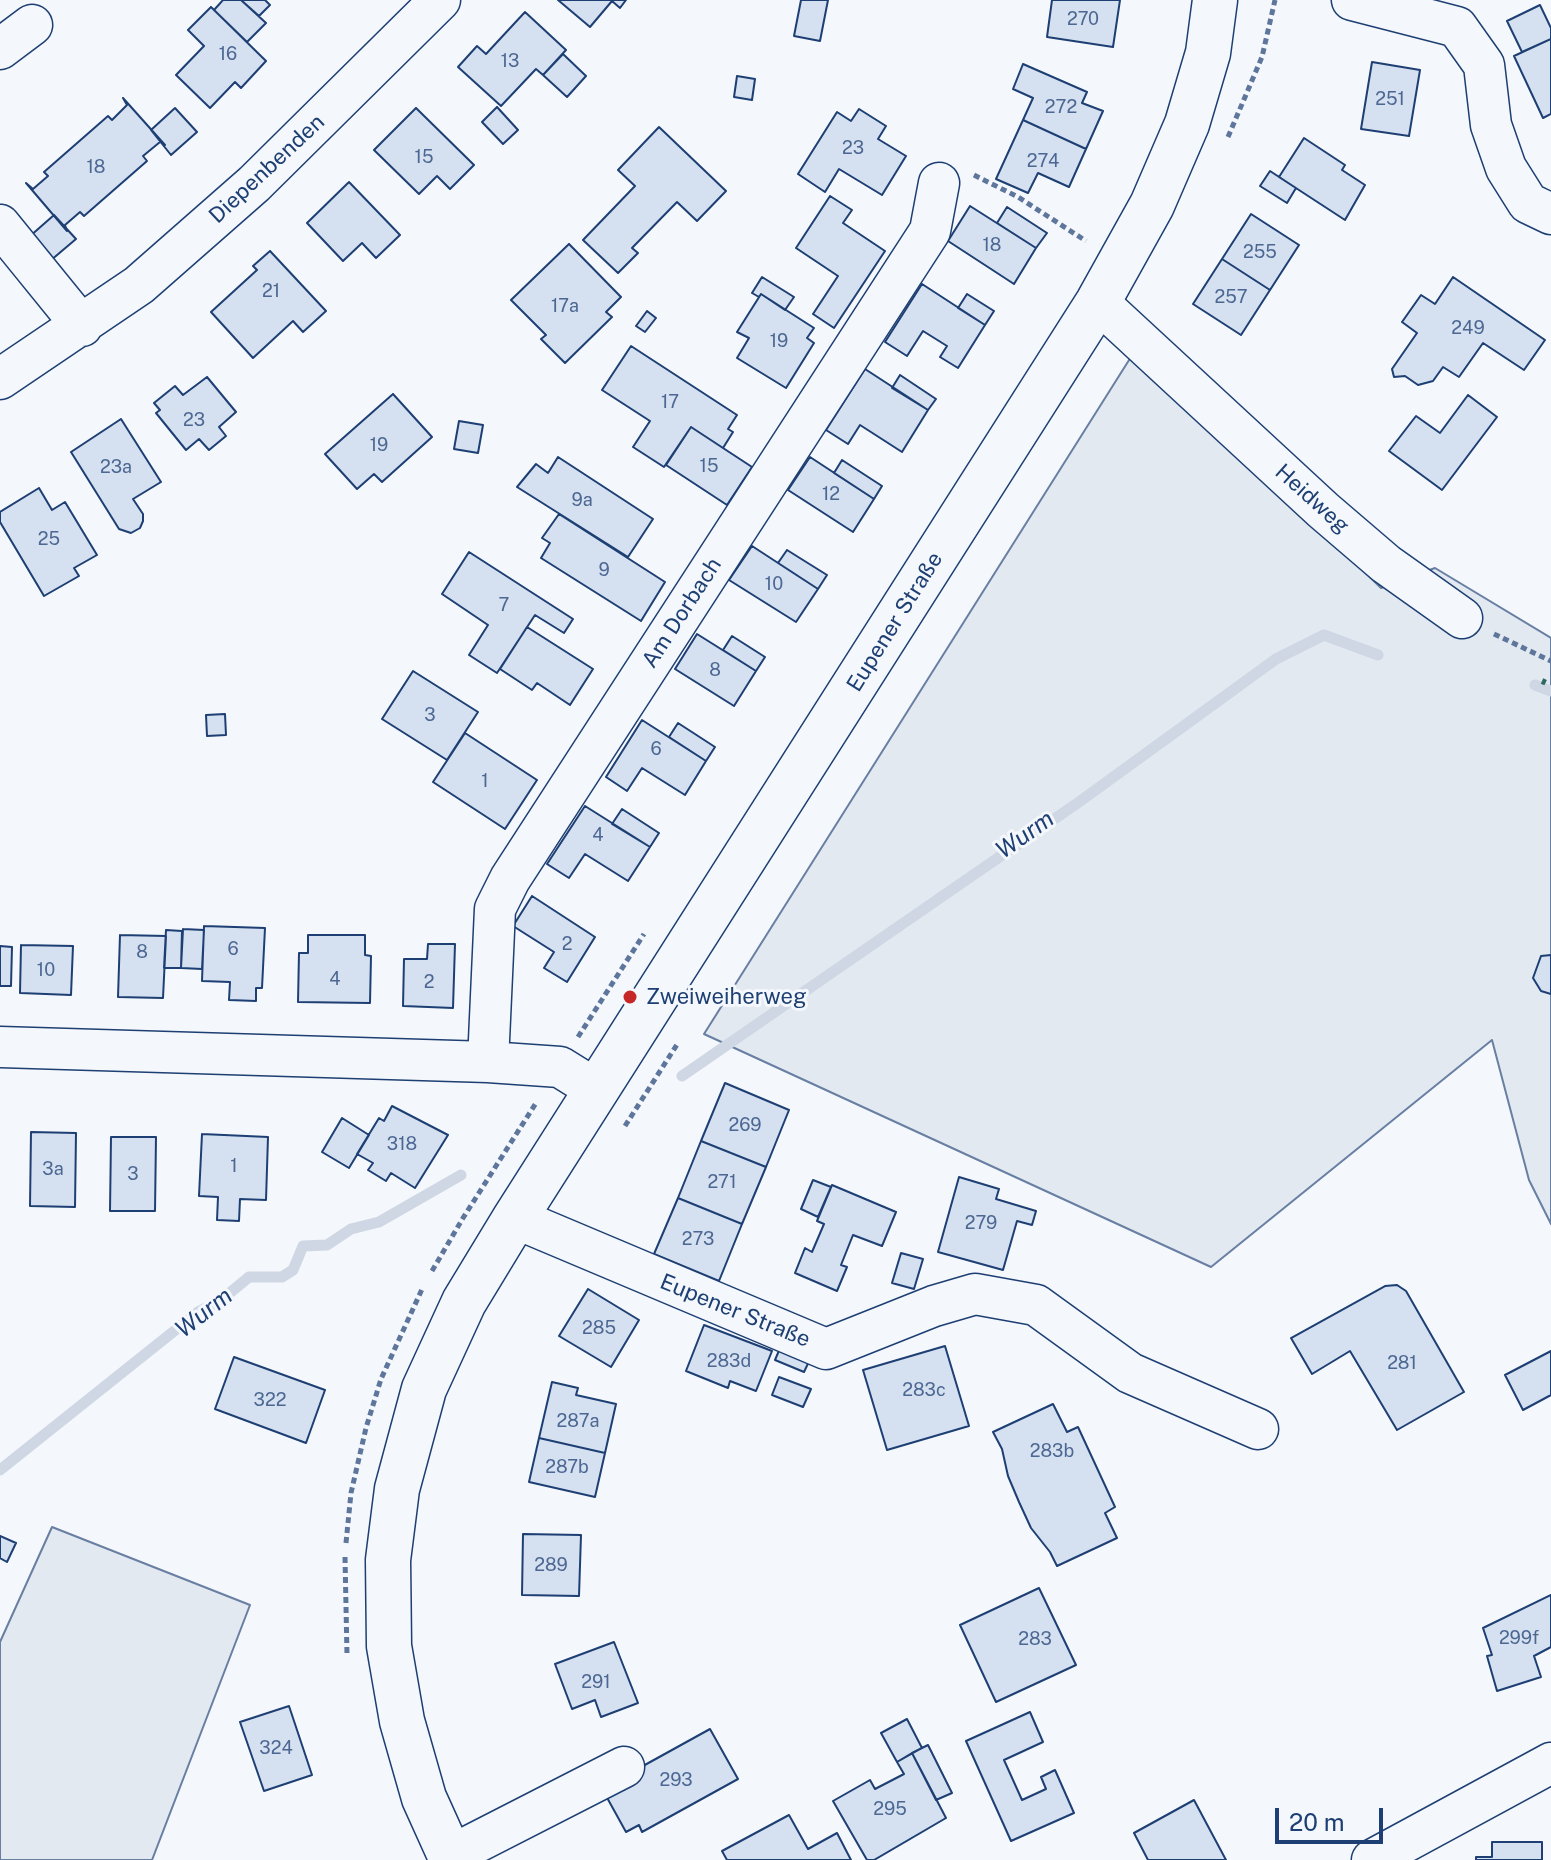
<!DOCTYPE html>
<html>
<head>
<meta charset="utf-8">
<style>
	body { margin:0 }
	#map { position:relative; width:1551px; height:1860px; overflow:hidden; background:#f4f7fb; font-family:"Public Sans",sans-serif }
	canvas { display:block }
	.scale { position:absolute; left:1275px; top:1808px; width:108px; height:36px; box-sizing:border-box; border:4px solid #1d3f73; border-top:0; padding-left:10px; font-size:24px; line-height:28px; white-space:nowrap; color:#1d3f73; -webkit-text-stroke:6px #f4f7fb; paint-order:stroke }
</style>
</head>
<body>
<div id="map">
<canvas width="1551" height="1860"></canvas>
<div class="scale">20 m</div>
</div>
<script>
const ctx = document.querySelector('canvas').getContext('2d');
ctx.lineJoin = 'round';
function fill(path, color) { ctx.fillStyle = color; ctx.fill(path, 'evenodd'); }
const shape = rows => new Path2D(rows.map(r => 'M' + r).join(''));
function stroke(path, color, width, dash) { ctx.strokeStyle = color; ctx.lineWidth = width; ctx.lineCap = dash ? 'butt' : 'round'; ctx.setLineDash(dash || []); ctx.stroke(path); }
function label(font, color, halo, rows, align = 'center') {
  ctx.font = font + ' "Public Sans",sans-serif'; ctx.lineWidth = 6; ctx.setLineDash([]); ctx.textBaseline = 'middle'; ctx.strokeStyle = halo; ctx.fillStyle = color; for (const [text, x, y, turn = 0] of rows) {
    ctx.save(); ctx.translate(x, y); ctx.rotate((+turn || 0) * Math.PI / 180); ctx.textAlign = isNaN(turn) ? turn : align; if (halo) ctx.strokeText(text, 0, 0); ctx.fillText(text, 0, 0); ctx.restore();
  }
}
const green = shape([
	[1136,349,1381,588,1435,568,1551,638,1551,1224,1529,1180,1492,1040,1211,1267,704,1034,1136,349],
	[52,1527,250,1605,152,1860,0,1860,0,1642,52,1527]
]);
const stream = shape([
	[1535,685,1551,691],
	[682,1076,1079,802,1276,659,1324,635,1378,655],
	[0,1470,198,1312,220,1301,249,1277,282,1277,293,1270,303,1246,327,1245,351,1229,379,1222,461,1175]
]);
const building = shape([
	[223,0,241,0,266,23,247,42,214,10,223,0],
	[241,0,265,0,270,5,259,16,241,0],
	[558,0,626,0,620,8,612,1,590,27,558,0],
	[801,0,828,0,820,41,794,36,801,0],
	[1052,0,1120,0,1113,47,1047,37,1052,0],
	[1540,5,1551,28,1551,39,1522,52,1507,21,1540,5],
	[211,7,266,61,241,88,235,82,210,108,176,75,204,46,188,30,211,7],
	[525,12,566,50,543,75,536,69,501,106,458,67,477,46,486,54,525,12],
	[1551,39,1551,114,1543,118,1514,56,1551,39],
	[563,54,586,76,567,97,543,75,563,54],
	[1372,62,1420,70,1409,136,1361,129,1372,62],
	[1023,64,1087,92,1082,103,1103,111,1086,149,1023,120,1033,98,1013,89,1023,64],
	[737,76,755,79,752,100,734,97,737,76],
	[123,98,165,145,160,142,143,156,147,161,84,216,80,212,65,225,67,231,26,183,33,189,48,176,44,172,108,116,112,120,127,105,123,98],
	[497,107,518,130,503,144,482,122,497,107],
	[175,108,197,132,171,155,151,130,175,108],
	[416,108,474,165,450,189,437,176,419,194,374,150,416,108],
	[859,109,886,126,878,139,906,156,882,195,839,169,825,192,798,174,837,112,851,121,859,109],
	[1023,120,1086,149,1069,187,1038,173,1028,193,996,179,1023,120],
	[659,127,726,191,697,221,677,202,632,248,638,253,618,273,583,240,635,186,618,170,659,127],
	[1304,138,1345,165,1342,170,1365,185,1345,220,1279,177,1304,138],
	[1270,171,1296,188,1287,203,1260,186,1270,171],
	[349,182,400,235,376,258,362,243,343,261,307,223,349,182],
	[830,196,852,210,843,223,885,251,834,328,813,314,838,276,796,248,830,196],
	[970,206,1036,248,1014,284,948,241,970,206],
	[1007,207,1047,233,1036,248,997,223,1007,207],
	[1251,214,1299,245,1270,290,1222,259,1251,214],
	[54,215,76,239,50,261,29,237,54,215],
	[569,244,621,297,606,312,612,317,565,363,541,339,546,335,511,300,569,244],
	[270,251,326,311,303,332,293,321,253,358,211,312,257,270,253,266,270,251],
	[1222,259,1270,290,1241,335,1193,304,1222,259],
	[762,277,794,297,785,310,761,294,759,297,752,293,762,277],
	[1453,277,1545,340,1524,370,1483,343,1459,377,1443,367,1433,381,1418,385,1405,376,1394,377,1392,369,1417,333,1402,322,1421,295,1435,304,1453,277],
	[922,284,985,325,958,368,940,357,947,346,923,331,907,356,885,342,922,284],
	[761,294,814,328,807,338,814,343,786,388,737,358,749,338,737,332,761,294],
	[967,294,994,311,985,325,958,308,967,294],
	[647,311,656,318,645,332,636,326,647,311],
	[631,346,737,415,728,429,733,432,723,448,691,427,664,467,633,447,650,421,602,390,631,346],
	[865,369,928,410,902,452,860,425,848,444,826,430,865,369],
	[900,375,936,399,928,410,892,388,900,375],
	[207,377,236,412,219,427,226,436,209,450,199,439,186,450,156,413,160,410,154,403,175,386,183,395,207,377],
	[393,394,432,437,382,482,374,474,357,489,325,454,393,394],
	[1468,395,1497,417,1442,490,1389,451,1416,416,1440,433,1468,395],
	[121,419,161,482,133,499,143,514,143,521,140,528,131,533,119,529,71,452,121,419],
	[459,421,483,425,478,453,454,449,459,421],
	[691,427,752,467,727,505,666,465,691,427],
	[558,457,653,519,628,557,517,487,536,464,548,473,558,457],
	[810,457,874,499,853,532,788,490,810,457],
	[842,460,882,486,874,499,834,473,842,460],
	[39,488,52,510,65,502,97,555,74,568,79,576,44,596,0,522,0,512,39,488],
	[559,514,665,582,641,621,541,558,550,543,542,538,559,514],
	[752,546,818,589,796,622,729,580,752,546],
	[787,550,827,575,818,589,778,563,787,550],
	[469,552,573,619,564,633,535,615,497,673,469,655,488,625,442,594,469,552],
	[527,627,593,669,570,705,537,683,532,690,500,669,527,627],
	[697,634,756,671,734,706,675,669,697,634],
	[732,636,765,657,756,671,723,650,732,636],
	[413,671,478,712,447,760,382,719,413,671],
	[225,714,226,735,207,736,206,715,225,714],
	[642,720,706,761,685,795,642,768,627,791,606,777,642,720],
	[678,723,715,747,706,761,669,737,678,723],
	[465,733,537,780,505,829,433,782,465,733],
	[585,806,650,847,628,881,585,854,569,878,547,864,585,806],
	[622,809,659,833,650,847,612,824,622,809],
	[532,896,595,937,567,982,544,968,554,952,513,926,532,896],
	[204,926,265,928,262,988,256,988,256,1001,229,1000,230,982,202,981,204,926],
	[183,929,204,930,202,969,181,968,183,929],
	[166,930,182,931,181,968,164,968,166,930],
	[120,935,166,936,163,998,118,997,120,935],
	[308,935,365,935,365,955,371,956,370,1003,298,1002,299,953,308,953,308,935],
	[428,944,455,944,453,1008,403,1006,404,959,427,959,428,944],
	[21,945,73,946,71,995,20,993,21,945],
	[0,946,12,947,11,986,0,986,0,946],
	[1551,955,1551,994,1541,991,1533,978,1541,956,1551,955],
	[725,1083,789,1110,766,1167,701,1141,725,1083],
	[392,1106,448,1135,415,1188,391,1173,386,1181,368,1170,373,1163,357,1154,379,1118,384,1121,392,1106],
	[342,1118,369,1135,349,1168,322,1152,342,1118],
	[31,1132,76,1133,75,1207,30,1206,31,1132],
	[202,1134,268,1137,266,1200,240,1199,239,1221,217,1220,218,1197,199,1196,202,1134],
	[111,1137,156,1137,155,1211,110,1211,111,1137],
	[701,1141,766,1167,742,1224,678,1198,701,1141],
	[959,1177,999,1189,996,1199,1036,1211,1032,1225,1017,1221,1003,1270,938,1252,959,1177],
	[813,1180,831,1187,818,1217,801,1209,813,1180],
	[832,1185,896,1212,882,1246,853,1235,841,1265,847,1267,837,1291,795,1273,805,1248,812,1252,824,1224,817,1221,832,1185],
	[678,1198,742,1224,719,1281,654,1254,678,1198],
	[901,1253,923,1259,914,1289,892,1283,901,1253],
	[1397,1285,1406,1291,1464,1392,1397,1430,1350,1351,1312,1374,1291,1338,1385,1286,1397,1285],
	[588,1289,639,1320,611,1367,559,1336,588,1289],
	[704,1325,772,1351,756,1391,730,1381,728,1388,686,1371,704,1325],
	[783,1341,813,1353,804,1372,775,1360,783,1341],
	[945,1346,969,1426,887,1450,863,1370,945,1346],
	[1551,1351,1551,1395,1523,1410,1505,1375,1551,1351],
	[234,1357,325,1390,306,1443,215,1409,234,1357],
	[779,1377,811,1389,803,1407,772,1395,779,1377],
	[552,1382,578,1388,576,1395,616,1404,605,1453,539,1438,552,1382],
	[1053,1404,1067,1432,1078,1427,1115,1507,1105,1513,1117,1538,1057,1566,1050,1552,1031,1528,1019,1502,1008,1476,1002,1449,993,1432,1053,1404],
	[539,1438,605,1453,595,1497,529,1482,539,1438],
	[523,1534,581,1535,579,1596,522,1595,523,1534],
	[0,1536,16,1543,7,1562,0,1558,0,1536],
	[1039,1588,1076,1665,996,1702,960,1625,1039,1588],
	[1551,1595,1551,1647,1534,1656,1541,1677,1497,1691,1487,1656,1492,1655,1483,1628,1551,1595],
	[614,1642,638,1703,601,1717,595,1700,572,1709,555,1664,614,1642],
	[289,1706,312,1775,264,1791,240,1722,289,1706],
	[1030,1712,1043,1742,1004,1760,1022,1800,1046,1789,1041,1777,1055,1770,1074,1813,1011,1841,966,1741,1030,1712],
	[907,1719,922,1748,897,1762,881,1733,907,1719],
	[710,1729,738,1779,642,1832,639,1825,626,1832,605,1794,614,1782,710,1729],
	[928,1745,952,1793,936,1800,912,1753,928,1745],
	[912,1753,946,1818,874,1860,867,1860,833,1801,870,1780,875,1789,904,1774,897,1762,912,1753],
	[1194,1800,1226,1860,1148,1860,1134,1833,1194,1800],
	[789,1815,808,1849,837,1833,851,1860,727,1860,722,1851,789,1815],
	[1492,1842,1542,1842,1542,1860,1476,1860,1476,1857,1492,1857,1492,1842]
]);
const path = shape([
	[1228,137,1262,57,1275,0],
	[974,175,1018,197,1086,241],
	[1494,634,1551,661],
	[578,1037,644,934],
	[625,1126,678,1043],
	[432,1271,463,1218,536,1103],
	[346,1543,351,1493,366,1428,381,1379,423,1287],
	[345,1557,347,1655]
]);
const minor = shape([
	[1352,0,1457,27,1484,65,1491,125,1506,168,1528,203,1551,214],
	[0,49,32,25],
	[0,225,82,326],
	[1098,302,1323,510,1386,564,1462,618],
	[0,379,139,285,254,184,440,0],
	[0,1047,488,1062,560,1067,597,1090],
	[488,1062,495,909,510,879,930,231,939,183],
	[515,1218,826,1349,934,1306,975,1294,1036,1305,1130,1373,1258,1429],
	[450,1856,624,1767],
	[1372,1860,1551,1763]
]);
const major = shape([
	[452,1860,424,1798,402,1721,389,1646,388,1560,397,1489,424,1389,464,1302,515,1218,1098,302,1152,205,1187,124,1208,53,1215,0]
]);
const hedge = shape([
	[1542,681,1551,685]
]);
const markers = [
	[630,997,8,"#c62828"]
];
const numberNames = [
	["270",1083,19],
	["16",228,54],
	["13",510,61],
	["251",1390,99],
	["272",1061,107],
	["23",853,148],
	["15",424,157],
	["274",1043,161],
	["18",96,167],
	["18",992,245],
	["255",1260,252],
	["21",271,291],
	["257",1231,297],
	["17a",565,306],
	["249",1468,328],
	["19",779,341],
	["17",670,402],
	["23",194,420],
	["19",379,445],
	["15",709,466],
	["23a",116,467],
	["12",831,494],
	["9a",582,500],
	["25",49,539],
	["9",604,570],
	["10",774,584],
	["7",504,605],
	["8",715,670],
	["3",430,715],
	["6",656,749],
	["1",485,781],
	["4",598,835],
	["2",567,944],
	["6",233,949],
	["8",142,952],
	["10",46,970],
	["4",335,979],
	["2",429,982],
	["269",745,1125],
	["318",402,1144],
	["1",234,1166],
	["3a",53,1169],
	["3",133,1174],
	["271",722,1182],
	["279",981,1223],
	["273",698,1239],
	["285",599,1328],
	["283d",729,1361],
	["281",1402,1363],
	["283c",924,1390],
	["322",270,1400],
	["287a",578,1421],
	["283b",1052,1451],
	["287b",567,1467],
	["289",551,1565],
	["299f",1519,1638],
	["283",1035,1639],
	["291",596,1682],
	["324",276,1748],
	["293",676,1780],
	["295",890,1809]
];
const streetNames = [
	["Diepenbenden",267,169,-43],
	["Heidweg",1312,499,42],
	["Am Dorbach",682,613,-57],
	["Eupener Straße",895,622,-58],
	["Eupener Straße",735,1311,22]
];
const poiNames = [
	["Zweiweiherweg",646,997]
];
const waterNames = [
	["Wurm",1025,835,-35],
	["Wurm",204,1313,-38]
];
fill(green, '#e3e9f0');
stroke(green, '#687fa3', 2);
stroke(stream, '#cfd7e4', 11);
fill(building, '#d5e0f0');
stroke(building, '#1d3f73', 2);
stroke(minor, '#1d3f73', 43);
stroke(major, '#1d3f73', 47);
stroke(path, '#5e769c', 5, [6, 4]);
stroke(minor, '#f4f7fb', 40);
stroke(major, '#f4f7fb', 44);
stroke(hedge, '#2c6c60', 6, [4, 6]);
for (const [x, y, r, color] of markers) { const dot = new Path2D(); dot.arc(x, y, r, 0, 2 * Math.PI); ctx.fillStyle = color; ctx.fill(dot); stroke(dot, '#f4f7fb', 3); }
label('18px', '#4b6792', null, numberNames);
label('22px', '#1d3f73', '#f4f7fb', streetNames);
label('22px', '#1d3f73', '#f4f7fb', poiNames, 'left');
label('italic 24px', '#1d3f73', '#f4f7fb', waterNames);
</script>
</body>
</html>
